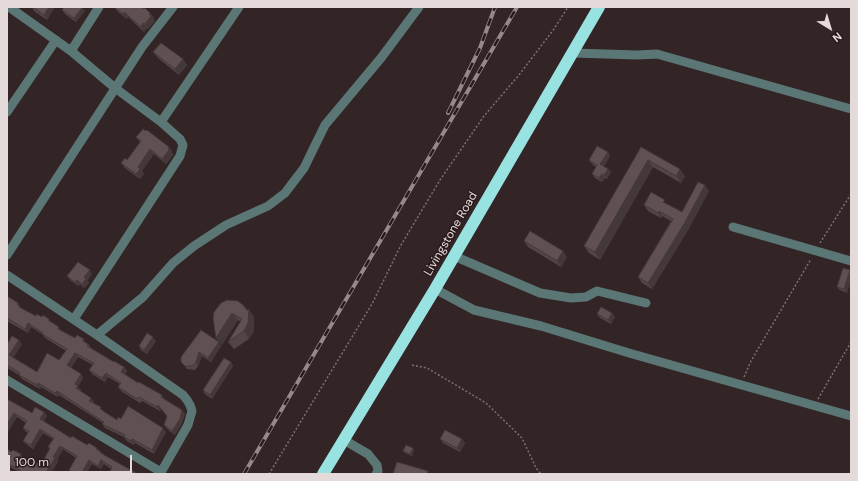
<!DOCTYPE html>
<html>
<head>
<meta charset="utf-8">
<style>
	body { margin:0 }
	#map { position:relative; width:858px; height:481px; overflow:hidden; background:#332426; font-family:"DM Sans",sans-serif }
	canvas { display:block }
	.frame { position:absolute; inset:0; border:8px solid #e4dada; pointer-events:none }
	.north { position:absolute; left:810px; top:8px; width:40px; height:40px; -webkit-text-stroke:3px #291b1c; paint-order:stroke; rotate:142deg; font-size:11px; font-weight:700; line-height:16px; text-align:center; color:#e4dada }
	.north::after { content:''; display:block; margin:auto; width:14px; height:18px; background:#e4dada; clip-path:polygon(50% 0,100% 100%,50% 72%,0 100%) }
	.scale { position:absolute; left:8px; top:455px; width:124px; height:18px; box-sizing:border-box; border:2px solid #e4dada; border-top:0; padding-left:5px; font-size:12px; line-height:14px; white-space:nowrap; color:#e4dada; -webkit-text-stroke:3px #291b1c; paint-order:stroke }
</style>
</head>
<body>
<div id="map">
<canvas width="858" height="481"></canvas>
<div class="frame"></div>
<div class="north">N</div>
<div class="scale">100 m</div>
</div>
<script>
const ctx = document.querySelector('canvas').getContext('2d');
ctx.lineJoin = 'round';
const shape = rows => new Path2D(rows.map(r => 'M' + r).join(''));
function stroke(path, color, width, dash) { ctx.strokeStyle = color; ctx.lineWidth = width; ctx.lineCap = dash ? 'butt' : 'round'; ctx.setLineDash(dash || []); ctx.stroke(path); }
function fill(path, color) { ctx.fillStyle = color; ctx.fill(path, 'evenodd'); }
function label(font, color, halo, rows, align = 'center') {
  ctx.font = font + ' "DM Sans",sans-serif'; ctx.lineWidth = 3; ctx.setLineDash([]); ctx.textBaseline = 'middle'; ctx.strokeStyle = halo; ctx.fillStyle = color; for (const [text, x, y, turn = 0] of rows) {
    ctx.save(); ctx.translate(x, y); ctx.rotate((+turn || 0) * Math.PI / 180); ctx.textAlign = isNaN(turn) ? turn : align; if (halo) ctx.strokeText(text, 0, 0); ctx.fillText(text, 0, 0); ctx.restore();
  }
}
const path = shape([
	[820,243,851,194],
	[412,365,427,368,486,403,522,438,536,468,541,474],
	[744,377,751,361,811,259],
	[818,399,851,342],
	[269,474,372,304,401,245,440,180,484,116,519,75,554,29,568,7]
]);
const minor = shape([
	[9,7,71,51,115,88,161,122],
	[71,51,99,7],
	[573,53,637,55,657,54,851,109],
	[7,112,56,40],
	[733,227,851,261],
	[7,255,142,47,173,7],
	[454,256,540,293,571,298,586,297,597,291,646,303],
	[7,275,97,335,183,395,187,400,190,405,192,411,188,425,160,474],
	[435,289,474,310,541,326,629,353,851,416],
	[74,319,180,156,183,145,180,139,161,122,239,7],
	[97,335,143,297,173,263,194,246,226,225,268,206,285,193,304,168,325,125,381,58,419,7],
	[7,380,161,472],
	[344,440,368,454,377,465,378,471,376,474]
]);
const highway = shape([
	[323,474,435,289,599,7]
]);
const rail = shape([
	[448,113,480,48,495,7],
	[244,474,517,7]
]);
const wall = shape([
	[32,7,55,7,47,20,34,11],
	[114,7,144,9,150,13,154,18,153,19,155,21,148,29,147,28,144,32,128,17,127,19,118,12],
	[82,8,85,11,76,22,65,14,62,10],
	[153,52,183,59,187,65,179,75,158,58],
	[136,137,169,147,172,152,172,153,173,155,166,164,154,154,142,171,144,174,140,179,125,168,121,163,127,160,140,142],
	[641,147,685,176,681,183,653,167,600,260,589,253,584,246],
	[608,152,610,156,604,166,608,169,611,172,607,179,605,178,602,182,595,178,592,174,596,167,592,164,589,160],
	[709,191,688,230,652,289,642,283,638,277,671,221,662,216,661,218,648,211,644,205,668,204,682,212],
	[524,241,567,257,561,267,528,247],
	[850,270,851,272,851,279,847,293,840,290,837,287],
	[92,274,87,281,89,283,84,288,80,284,78,286,70,280,67,276],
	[7,296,18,303,21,308,36,316,49,319,51,322,62,331,75,338,88,344,91,348,114,362,124,367,127,371,125,374,138,383,162,395,164,399,182,410,185,414,182,423,175,435,167,429,164,425,167,416,161,409,160,411,142,401,140,403,121,391,118,387,120,384,108,377,105,382,92,374,89,370,93,365,78,357,71,368,81,374,83,378,78,387,81,390,80,391,94,402,93,403,104,411,103,411,117,420,121,419,163,428,166,432,154,454,135,443,134,445,127,441,124,437,105,428,102,424,103,423,59,395,58,397,41,387,40,389,22,379,19,375,7,368,7,344,22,344,13,358,37,372,59,360,66,351,45,338,42,334,31,327,28,333,7,321],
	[221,303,248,311,254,317,254,331,249,339,234,349,228,342,241,322,238,320,222,345,216,338],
	[597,314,615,317,611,324,600,318],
	[156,341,147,354,141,350,139,346],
	[221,346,211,362,202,356,198,366,195,370,187,369,181,362,181,357],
	[231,362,233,366,212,399,205,394,203,390],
	[7,399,32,413,44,412,47,416,44,421,71,438,87,445,97,448,104,455,138,474,109,474,109,473,111,469,104,464,101,469,92,464,86,474,71,474,69,470,76,458,63,449,57,460,58,462,50,474,19,474,20,472,7,466,7,449,23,458,22,461,34,468,42,463,50,449,48,447,53,439,43,433,33,449,26,444,23,441,28,433,26,432,23,428,26,423,17,417,7,433],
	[440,439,462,439,465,443,460,452,443,443],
	[413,448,414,450,412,456,405,453,403,451]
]);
const shadedWall = shape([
	[49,7,55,7,47,20,44,15],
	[82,8,85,11,76,22,74,18],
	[124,12,128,17,127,19,123,14],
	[150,13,154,18,153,19,155,21,148,29,145,24],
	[143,23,147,28,144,32,141,27],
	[183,59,187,65,179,75,175,69],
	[169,147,172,152,172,153,173,155,166,164,162,159],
	[150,149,154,154,142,171,144,174,140,179,136,174,138,167],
	[608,152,610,156,603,168,600,164],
	[648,160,653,167,600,260,595,252],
	[608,169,611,172,607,179,604,175],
	[680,169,685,176,681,183,676,176],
	[602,174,605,178,602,182,599,178],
	[705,185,709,191,688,230,652,289,648,283],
	[659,211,662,216,661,218,658,213],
	[563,251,567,257,561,267,557,261],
	[90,270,92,274,87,281,89,283,84,288,82,284,84,277],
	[850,270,851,272,851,279,847,293,844,289],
	[77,280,80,284,78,286,75,282],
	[249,309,254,317,254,331,249,339,244,331,249,312],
	[232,313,238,320,222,345,216,338],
	[612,313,615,317,611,324,608,320],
	[28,323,31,327,28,333,25,329],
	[153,337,156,341,147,354,144,350],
	[19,340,22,344,12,359,9,355],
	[219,342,221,346,211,362,208,358],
	[199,352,202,356,198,366,196,362],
	[75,353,78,357,70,369,67,365],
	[231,362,233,366,212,399,210,395],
	[124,367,127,371,124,376,121,372],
	[106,373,108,377,105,382,102,378],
	[81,374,83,378,78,387,81,390,79,393,76,388,75,384],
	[38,383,41,387,40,389,37,385],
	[57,391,59,395,58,397,55,393],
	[91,398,94,402,92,405,89,401],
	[158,405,161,409,160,411,157,407],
	[182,410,185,414,182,423,175,435,172,431],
	[44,412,47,416,43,423,40,419],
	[14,413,17,417,7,433,7,424],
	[163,428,166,432,154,454,152,450],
	[40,429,43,433,33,449,31,445],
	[132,439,135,443,134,445,131,441],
	[462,439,465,443,460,452,457,448],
	[60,446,63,449,57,460,58,462,50,474,45,474,53,457],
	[413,448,414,450,412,456,410,454],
	[21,454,23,458,21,463,18,459],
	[89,460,92,464,86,474,81,474],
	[101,460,104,464,101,469,98,466]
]);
const building = shape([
	[33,7,49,7,44,15,33,7],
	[64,7,81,7,82,8,74,18,62,10,64,7],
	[114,7,141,7,144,9,145,8,150,13,149,14,151,16,145,24,143,23,141,27,124,12,123,14,114,7],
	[161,43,183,59,175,69,153,52,161,43],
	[143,129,146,131,147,130,169,147,168,149,169,150,162,159,150,149,138,167,140,169,136,174,121,163,125,158,127,160,141,141,136,137,143,129],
	[597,146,608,152,600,164,608,169,604,175,602,174,599,178,592,174,597,165,589,160,597,146],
	[641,147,680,169,676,176,648,160,595,252,584,246,641,147],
	[698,182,705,185,684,224,648,283,638,277,673,219,659,211,658,213,644,205,651,192,665,200,663,202,682,212,698,182],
	[530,231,563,251,557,261,524,241,530,231],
	[78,262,90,270,84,277,86,279,82,284,77,280,75,282,67,276,78,262],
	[843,268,850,270,844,289,837,287,843,268],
	[7,296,18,303,17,304,19,306,19,307,36,316,37,314,42,317,43,315,49,319,48,320,59,327,58,329,75,338,77,335,84,339,83,341,88,344,87,346,114,362,114,361,124,367,121,372,138,383,139,382,162,395,161,397,182,410,180,419,172,431,164,425,167,416,158,405,157,407,139,397,137,399,118,387,121,383,106,373,102,378,89,370,94,363,75,353,67,365,81,374,75,384,78,386,76,388,91,398,89,401,101,407,100,409,117,420,118,417,121,419,128,406,163,428,152,450,132,439,131,441,124,437,125,435,102,424,104,422,57,391,55,393,38,383,37,385,19,375,20,373,7,365,7,344,12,336,19,340,9,355,37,372,47,353,59,360,67,349,42,334,43,333,28,323,25,329,7,318,7,296],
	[227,300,238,301,243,305,248,311,249,309,248,323,244,331,228,342,242,319,232,313,216,338,213,318,214,312,221,303,227,300],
	[601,307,612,313,608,320,597,314,601,307],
	[201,330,219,342,208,358,199,352,196,362,192,366,185,366,181,362,181,357,201,330],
	[147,333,153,337,144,350,139,346,147,333],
	[224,358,231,362,210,395,203,390,224,358],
	[7,399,32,413,35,407,44,412,40,419,71,438,72,436,87,445,89,443,97,448,96,449,104,455,138,474,110,474,109,473,112,467,101,460,98,466,89,460,81,474,75,474,69,470,77,456,60,446,53,457,55,458,45,474,20,474,19,473,21,471,7,463,7,449,11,452,13,450,21,454,18,459,34,468,39,460,42,463,50,448,48,447,54,438,40,429,31,445,23,441,29,431,23,428,27,421,14,413,7,424,7,399],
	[445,430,462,439,457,448,440,439,445,430],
	[406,445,413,448,410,454,403,451,406,445],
	[397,462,428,471,427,474,393,474,397,462]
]);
const streetNames = [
	["Livingstone Road",451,234,-60]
];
stroke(path, '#7e7172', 1.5, [2, 2]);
stroke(minor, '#5a7675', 9);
stroke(highway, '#98e2e1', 12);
stroke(rail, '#96898a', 4);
stroke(rail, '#291b1c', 2.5, [8]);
fill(wall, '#534546');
fill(shadedWall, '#443839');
fill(building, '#615051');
stroke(building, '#443839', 1);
label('12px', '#e4dada', '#291b1c', streetNames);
</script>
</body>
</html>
